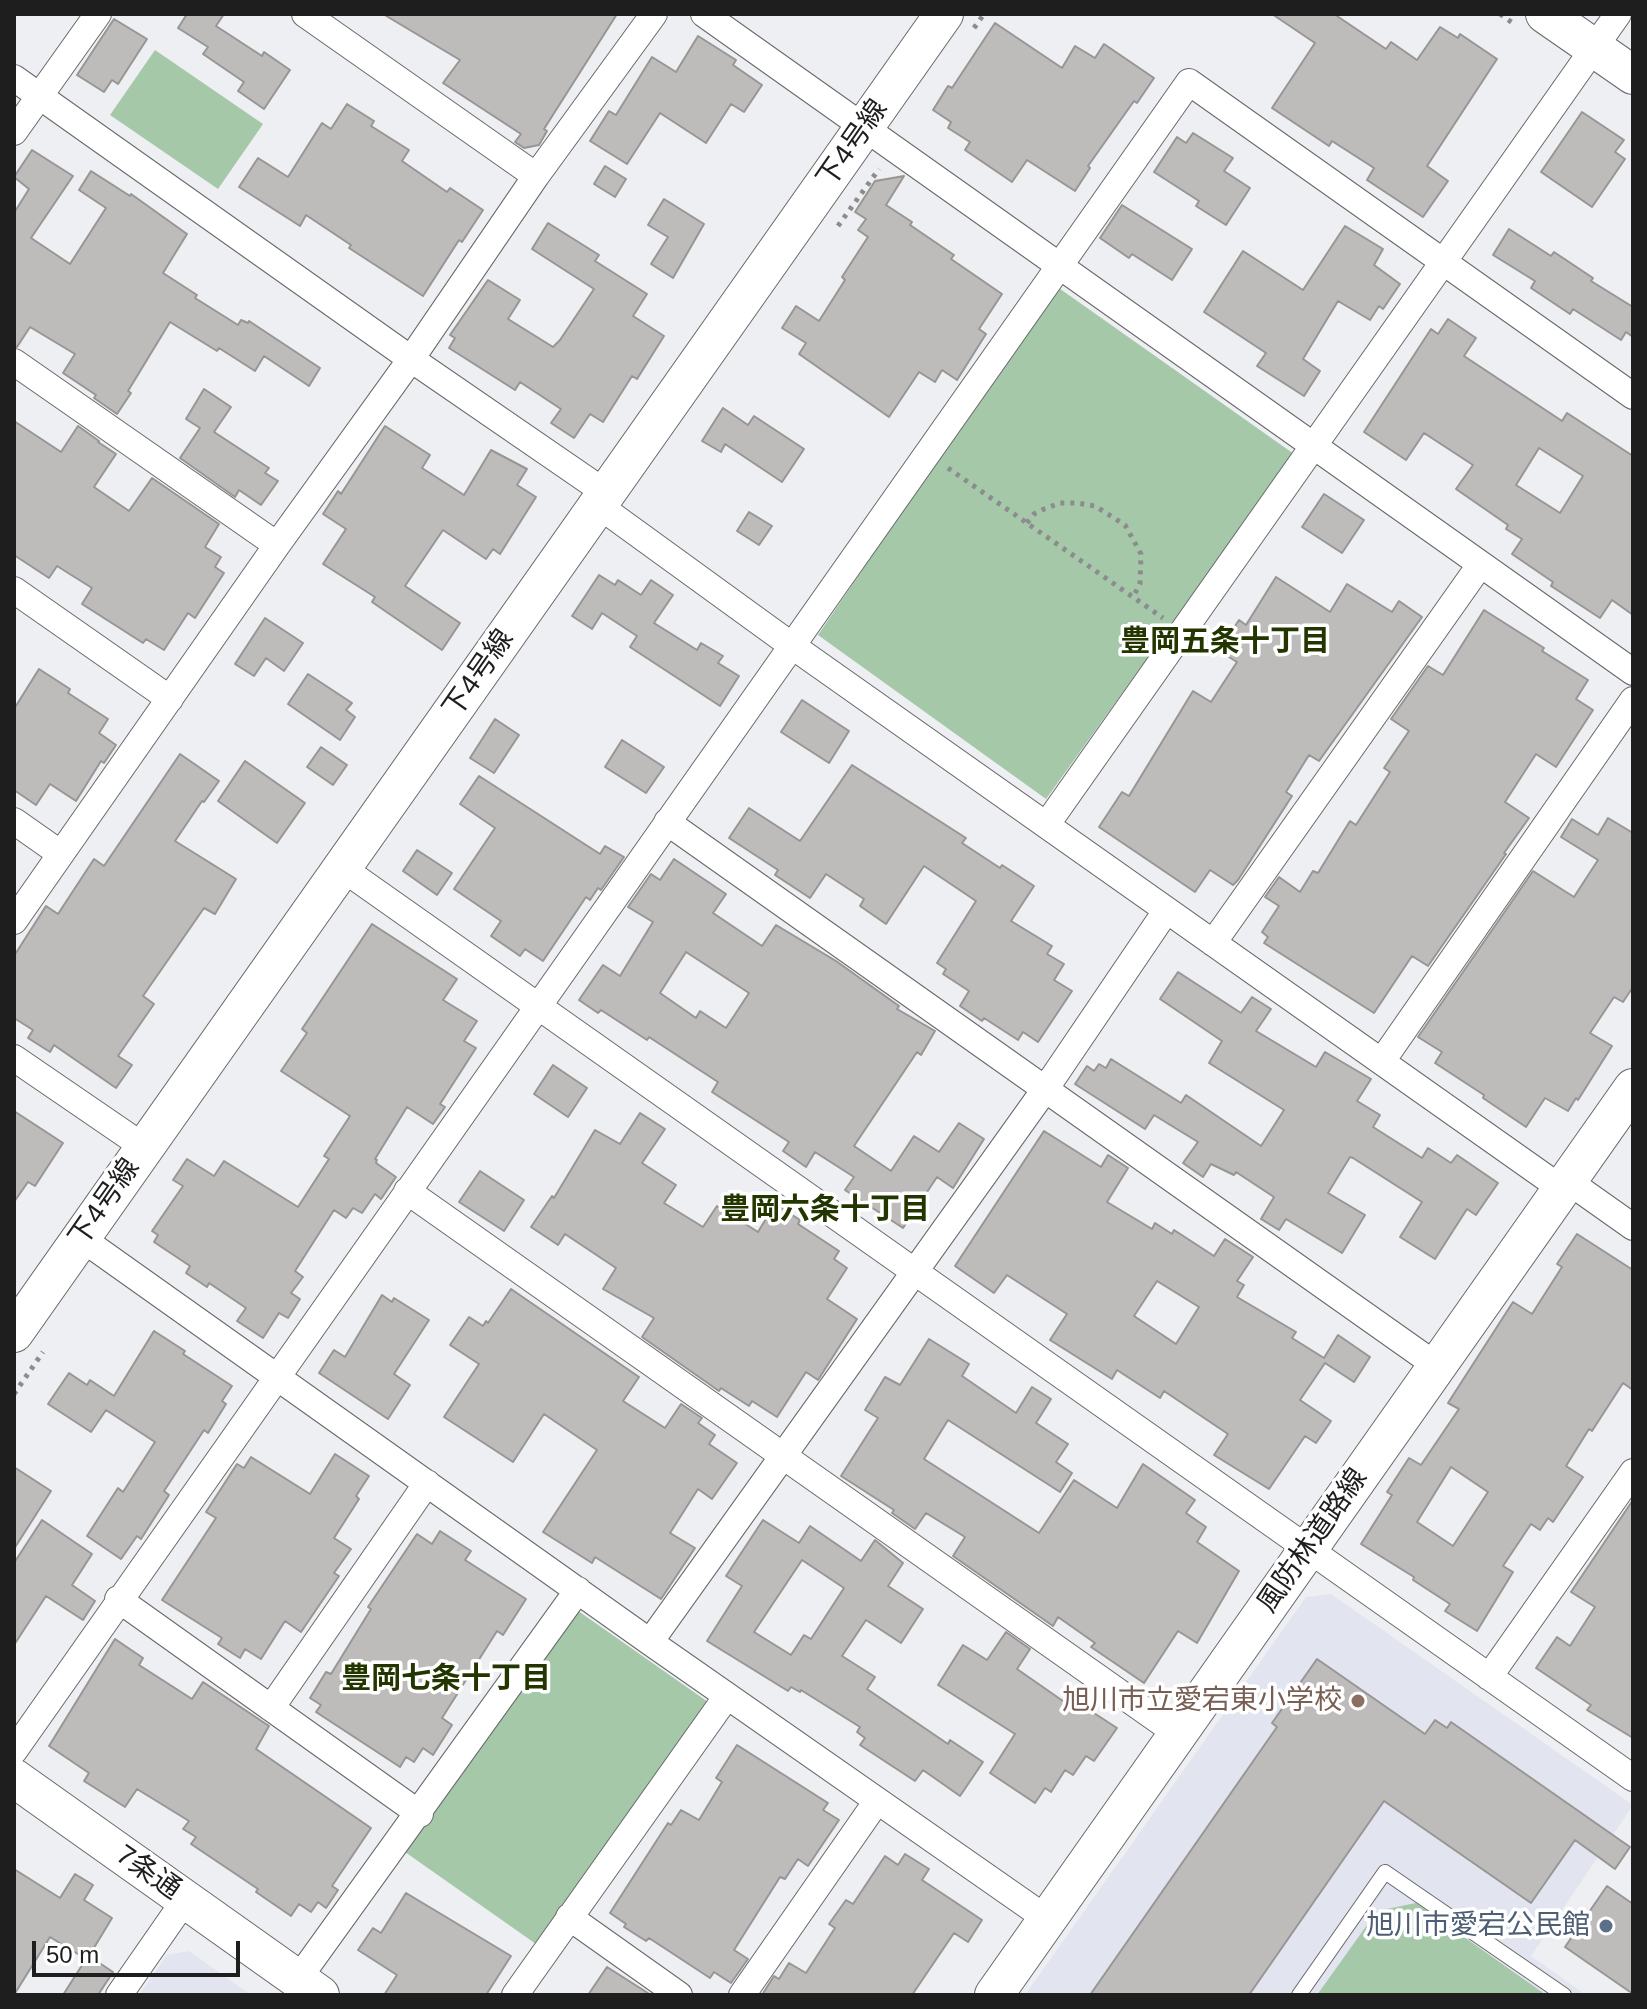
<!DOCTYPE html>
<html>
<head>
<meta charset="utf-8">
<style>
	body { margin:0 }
	#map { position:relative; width:1647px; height:2009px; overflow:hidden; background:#eeeff2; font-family:Helvetica,sans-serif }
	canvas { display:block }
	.frame { position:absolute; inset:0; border:16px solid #1e1e1f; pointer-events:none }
	.scale { position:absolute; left:32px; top:1941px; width:208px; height:36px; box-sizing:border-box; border:4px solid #1e1e1f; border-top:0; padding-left:10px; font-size:24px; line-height:28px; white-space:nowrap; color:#1e1e1f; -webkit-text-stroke:6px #fff; paint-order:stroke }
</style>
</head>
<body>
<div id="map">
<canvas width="1647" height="2009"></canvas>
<div class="frame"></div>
<div class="scale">50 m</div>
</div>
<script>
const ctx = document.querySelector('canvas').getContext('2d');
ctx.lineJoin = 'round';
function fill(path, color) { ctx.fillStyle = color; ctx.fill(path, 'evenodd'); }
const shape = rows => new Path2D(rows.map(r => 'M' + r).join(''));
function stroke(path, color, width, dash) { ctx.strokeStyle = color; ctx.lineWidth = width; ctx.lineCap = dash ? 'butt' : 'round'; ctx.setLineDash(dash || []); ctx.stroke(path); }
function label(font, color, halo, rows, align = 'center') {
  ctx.font = font + ' Helvetica,"Noto Sans JP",sans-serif'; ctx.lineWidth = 7; ctx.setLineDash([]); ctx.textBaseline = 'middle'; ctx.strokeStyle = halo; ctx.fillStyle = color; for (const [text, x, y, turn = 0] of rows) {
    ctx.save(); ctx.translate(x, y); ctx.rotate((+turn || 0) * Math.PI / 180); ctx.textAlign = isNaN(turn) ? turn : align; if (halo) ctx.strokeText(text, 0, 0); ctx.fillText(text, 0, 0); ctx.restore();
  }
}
const built = shape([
	[1331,1594,1633,1805,1531,1956,1586,1995,1025,1995,1306,1597],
	[189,1951,251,1995,139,1995,167,1955]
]);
const green = shape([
	[155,50,263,124,218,189,110,115],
	[1056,286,1294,454,1046,799,818,635],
	[574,1608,708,1702,536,1944,405,1852],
	[1416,1903,1546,1995,1317,1995,1377,1911]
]);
const building = shape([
	[187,14,224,14,216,26,262,56,264,52,290,70,264,109,238,91,244,82,203,54,208,47,178,28,187,14],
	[383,14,617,14,544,129,547,131,539,145,524,148,515,142,521,134,443,83,460,60,383,14],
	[1272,14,1334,14,1386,49,1391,42,1417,60,1440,27,1458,38,1460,34,1497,59,1427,166,1448,181,1423,217,1367,180,1374,168,1332,141,1329,146,1272,108,1315,43,1272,14],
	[114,19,147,39,118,84,112,80,104,92,77,75,114,19],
	[995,23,1062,68,1075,46,1095,58,1104,44,1154,78,1137,103,1134,101,1088,166,1090,168,1075,191,1027,160,1012,182,965,150,970,142,948,128,951,122,933,110,948,86,952,88,995,23],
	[698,36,736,60,733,65,762,85,744,112,731,104,706,143,660,113,627,164,590,141,609,111,616,115,652,57,676,72,698,36],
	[347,104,374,121,371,126,409,150,402,161,447,192,450,188,483,210,462,242,459,240,423,296,349,248,351,245,306,215,300,226,239,187,258,158,288,177,322,123,331,129,347,104],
	[1582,112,1624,140,1615,152,1625,159,1592,207,1541,172,1582,112],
	[1193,133,1233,158,1224,171,1250,188,1226,225,1196,206,1199,201,1154,172,1177,137,1186,143,1193,133],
	[32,150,73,176,31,238,70,264,106,208,79,190,91,171,130,196,131,194,187,234,163,273,197,295,195,298,238,325,241,320,248,323,249,321,320,368,309,386,264,356,255,371,219,348,217,351,170,322,128,391,131,393,117,414,94,398,96,395,63,373,75,354,30,327,17,347,14,346,14,213,29,189,14,177,32,150],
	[605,166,626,179,615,197,594,184,605,166],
	[904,176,886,205,912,222,910,225,954,255,951,259,1002,294,979,329,986,334,957,380,942,370,935,382,919,372,889,417,799,354,806,343,782,328,796,306,819,321,845,280,842,277,868,237,858,230,866,219,855,212,875,181,904,176],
	[664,199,704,224,673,278,651,264,668,237,648,225,664,199],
	[1122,205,1192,249,1172,280,1132,254,1129,258,1100,238,1122,205],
	[548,223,599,255,595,261,647,294,633,316,664,336,637,379,632,376,603,422,590,414,574,438,551,423,561,409,520,382,515,390,449,348,455,338,450,335,488,280,520,300,508,319,553,347,560,340,594,289,532,249,548,223],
	[1345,226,1383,249,1374,265,1400,284,1383,309,1379,306,1370,320,1338,301,1303,359,1320,371,1304,396,1257,366,1266,353,1204,312,1243,251,1303,290,1345,226],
	[1509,229,1551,256,1554,252,1593,278,1591,281,1633,307,1633,337,1626,332,1621,340,1573,309,1570,314,1531,288,1535,281,1493,255,1509,229],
	[1448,319,1476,338,1464,356,1562,421,1567,413,1633,456,1633,615,1612,600,1600,618,1551,586,1553,582,1512,554,1522,539,1506,529,1508,525,1456,489,1473,465,1424,433,1406,460,1364,432,1431,329,1438,334,1448,319],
	[1539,448,1583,476,1560,513,1516,485,1539,448],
	[204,389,231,407,214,432,269,468,265,473,278,481,261,505,239,490,235,497,180,458,200,428,186,419,204,389],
	[723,408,748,425,754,416,804,449,782,482,725,444,721,452,702,441,723,408],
	[14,421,61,452,78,426,99,441,98,442,116,454,94,487,129,511,152,478,219,524,205,547,221,557,215,567,224,573,195,618,188,613,164,650,146,639,143,643,82,604,92,588,57,566,49,578,14,555,14,421],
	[385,426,430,455,422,468,464,495,491,450,527,469,517,485,536,497,500,554,493,549,486,559,443,530,405,586,460,623,442,650,372,602,375,597,323,564,346,529,323,514,338,491,341,494,385,426],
	[1324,494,1364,520,1342,553,1302,527,1324,494],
	[749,512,772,526,759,545,737,531,749,512],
	[599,575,615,585,618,580,641,595,651,580,673,595,654,623,697,650,701,643,723,656,718,663,739,676,720,706,630,647,637,636,602,613,592,629,572,616,599,575],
	[1276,577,1330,612,1347,584,1392,612,1399,601,1422,617,1319,761,1309,755,1286,792,1292,796,1238,880,1233,885,1210,870,1195,892,1099,827,1122,792,1129,796,1193,691,1211,702,1237,662,1219,651,1239,620,1246,625,1276,577],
	[1484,610,1544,648,1542,651,1588,680,1576,699,1593,710,1556,767,1536,754,1505,802,1529,818,1504,853,1506,854,1428,966,1412,956,1374,1013,1264,943,1268,937,1262,932,1279,906,1265,897,1279,877,1300,892,1313,871,1318,873,1350,821,1356,825,1390,772,1384,768,1409,731,1391,719,1428,666,1443,675,1484,610],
	[265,618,303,643,284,671,266,658,254,676,235,664,265,618],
	[39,669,70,689,68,693,108,719,99,733,116,745,104,763,101,761,76,801,50,784,36,805,14,790,14,709,39,669],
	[308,674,352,703,346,710,355,717,340,740,288,704,308,674],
	[802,700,849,731,829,763,781,732,802,700],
	[495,719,519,735,494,773,470,758,495,719],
	[622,740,664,767,646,793,605,767,622,740],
	[321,747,347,765,333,785,307,767,321,747],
	[180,754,219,781,204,802,202,801,175,841,236,879,215,914,204,908,143,996,154,1004,118,1056,132,1065,116,1088,54,1045,50,1052,28,1038,33,1030,14,1018,14,956,46,906,58,914,94,859,104,866,180,754],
	[245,761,305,803,277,843,218,801,245,761],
	[852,765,966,838,962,843,1000,868,1002,865,1034,886,1011,921,1052,946,1047,954,1064,964,1054,980,1072,991,1038,1042,1023,1032,1018,1040,984,1018,982,1021,960,1006,969,991,943,974,946,969,937,963,976,901,924,866,886,924,860,906,864,899,826,874,810,898,775,875,778,870,729,838,749,808,800,841,852,765],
	[479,776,600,854,605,846,624,857,601,890,598,888,590,900,586,897,543,961,525,949,520,956,491,936,501,921,454,889,495,828,460,804,479,776],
	[1608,818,1633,833,1633,987,1623,1002,1614,997,1590,1033,1612,1046,1578,1100,1576,1098,1568,1111,1545,1098,1526,1127,1483,1098,1484,1095,1435,1063,1442,1052,1418,1037,1533,871,1574,897,1598,860,1561,837,1572,819,1598,835,1608,818],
	[417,850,452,873,437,895,403,871,417,850],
	[674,859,726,894,713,913,762,946,776,925,836,961,899,1006,897,1009,935,1031,921,1055,917,1052,854,1146,891,1171,914,1136,939,1152,959,1123,984,1139,953,1188,937,1177,903,1228,845,1190,854,1177,815,1152,806,1167,783,1151,789,1142,712,1092,718,1082,649,1037,647,1040,601,1010,598,1013,579,1000,603,965,620,976,653,922,628,907,651,874,660,880,674,859],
	[686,952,749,993,726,1028,700,1011,696,1018,660,993,686,952],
	[372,924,457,979,443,1000,477,1021,464,1041,476,1048,440,1104,445,1107,433,1124,407,1107,375,1159,377,1160,376,1163,396,1177,381,1199,375,1194,362,1213,353,1208,346,1218,334,1210,295,1271,303,1277,291,1293,300,1299,288,1318,279,1313,263,1338,237,1321,246,1308,209,1283,207,1287,186,1273,190,1266,154,1242,158,1235,152,1231,183,1186,173,1180,187,1159,214,1176,224,1161,298,1207,329,1159,324,1156,350,1116,281,1071,307,1033,302,1029,372,924],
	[1178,972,1241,1013,1252,997,1271,1009,1256,1031,1316,1067,1325,1052,1371,1079,1357,1101,1380,1115,1373,1127,1422,1158,1428,1148,1451,1163,1457,1155,1498,1183,1476,1215,1467,1209,1435,1259,1400,1237,1422,1202,1353,1158,1350,1157,1328,1193,1365,1215,1342,1253,1286,1219,1279,1230,1261,1219,1274,1197,1236,1172,1234,1175,1211,1164,1203,1177,1183,1163,1198,1142,1154,1115,1145,1129,1075,1084,1087,1066,1094,1071,1099,1064,1106,1068,1111,1059,1181,1103,1186,1095,1261,1146,1284,1110,1209,1063,1222,1041,1160,999,1178,972],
	[553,1065,587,1088,568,1117,534,1094,553,1065],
	[14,1111,63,1143,35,1186,28,1182,14,1202,14,1111],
	[640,1113,665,1129,642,1163,676,1185,664,1203,703,1227,717,1206,758,1232,775,1204,800,1220,798,1224,839,1251,834,1259,847,1268,827,1299,857,1319,818,1380,806,1372,777,1417,752,1401,749,1406,721,1388,719,1391,642,1337,654,1318,603,1289,616,1268,565,1234,558,1245,531,1227,552,1196,554,1198,595,1130,620,1144,640,1113],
	[1044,1131,1101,1167,1108,1155,1128,1168,1107,1202,1152,1229,1155,1223,1172,1234,1174,1230,1214,1256,1225,1239,1253,1257,1237,1281,1244,1285,1237,1297,1296,1332,1292,1338,1324,1358,1338,1335,1370,1357,1354,1382,1325,1363,1300,1400,1331,1421,1316,1443,1305,1436,1269,1489,1214,1455,1228,1434,1164,1391,1160,1398,1117,1370,1112,1379,1050,1340,1067,1314,1007,1275,994,1293,955,1266,1044,1131],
	[1157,1281,1199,1307,1176,1344,1134,1316,1157,1281],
	[480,1171,524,1200,504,1231,459,1202,480,1171],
	[1577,1234,1633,1270,1633,1390,1623,1383,1592,1431,1589,1429,1566,1466,1583,1477,1553,1522,1548,1518,1540,1530,1531,1524,1503,1566,1513,1572,1477,1631,1445,1611,1450,1604,1413,1580,1414,1577,1361,1544,1392,1495,1387,1492,1409,1458,1421,1465,1459,1409,1448,1403,1513,1302,1532,1314,1562,1267,1557,1264,1577,1234],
	[1451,1467,1488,1492,1453,1546,1417,1522,1451,1467],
	[511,1289,639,1377,623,1401,665,1428,681,1404,702,1418,698,1423,715,1435,709,1444,737,1463,712,1499,698,1489,670,1533,695,1548,661,1599,595,1557,592,1563,543,1532,597,1450,544,1414,513,1462,444,1417,479,1364,450,1345,469,1317,483,1326,486,1321,488,1323,511,1289],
	[382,1295,392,1302,394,1298,429,1320,394,1374,410,1385,388,1419,319,1373,334,1350,345,1357,382,1295],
	[154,1331,185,1351,183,1354,232,1386,222,1401,226,1404,208,1433,204,1430,164,1491,169,1495,141,1539,137,1536,121,1559,87,1536,118,1488,123,1492,155,1442,106,1410,91,1432,48,1404,69,1373,87,1385,90,1380,114,1396,154,1331],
	[929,1339,969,1364,962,1376,1016,1413,1032,1387,1051,1399,1036,1423,1068,1444,1056,1462,1072,1473,1060,1492,948,1420,924,1459,1039,1533,1074,1480,1117,1508,1143,1464,1195,1500,1186,1513,1206,1527,1197,1542,1239,1571,1197,1643,1178,1631,1144,1683,1091,1647,1095,1643,1058,1617,1053,1626,953,1556,965,1537,926,1513,915,1529,892,1513,894,1510,841,1476,878,1418,865,1410,885,1377,900,1385,929,1339],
	[335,1454,369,1476,356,1496,359,1499,334,1538,351,1549,334,1573,339,1576,301,1632,285,1621,261,1659,245,1649,240,1658,218,1644,222,1638,162,1600,216,1518,206,1512,237,1464,244,1468,251,1457,310,1494,335,1454],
	[14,1467,51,1491,14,1549,14,1467],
	[1633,1500,1633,1738,1587,1710,1591,1705,1536,1668,1557,1637,1570,1646,1595,1607,1571,1592,1633,1500],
	[42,1520,92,1554,72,1585,95,1601,83,1620,46,1596,14,1645,14,1563,42,1520],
	[763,1520,799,1543,810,1526,861,1561,875,1540,903,1563,888,1586,923,1609,901,1643,866,1620,842,1656,875,1677,867,1689,948,1744,950,1740,983,1762,960,1796,923,1770,915,1781,860,1745,865,1738,857,1732,860,1727,801,1690,800,1692,791,1687,788,1691,707,1641,742,1586,726,1576,763,1520],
	[802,1560,844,1588,811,1639,804,1635,791,1655,754,1632,802,1560],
	[440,1531,471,1551,465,1560,526,1599,503,1635,497,1631,442,1718,452,1725,433,1755,423,1748,414,1762,406,1757,400,1767,316,1712,321,1705,310,1698,326,1672,331,1674,371,1609,368,1607,417,1534,432,1544,440,1531],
	[1006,1632,1030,1649,1017,1669,1073,1708,1077,1702,1117,1728,1094,1761,1086,1756,1073,1775,1065,1770,1051,1792,1045,1788,1035,1803,990,1773,1015,1734,938,1685,963,1645,987,1660,1006,1632],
	[115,1639,143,1658,139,1665,192,1699,203,1682,269,1726,256,1749,371,1828,332,1886,338,1890,326,1908,318,1902,311,1912,299,1904,291,1916,256,1892,258,1889,191,1844,196,1837,183,1829,189,1821,137,1789,125,1807,84,1781,89,1773,49,1746,115,1639],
	[1317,1659,1425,1734,1435,1720,1447,1728,1451,1722,1630,1847,1615,1869,1575,1840,1531,1903,1384,1801,1249,1995,1090,1995,1277,1727,1272,1723,1317,1659],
	[737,1745,828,1803,823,1810,839,1820,808,1866,798,1859,785,1879,780,1877,734,1950,748,1959,731,1983,714,1972,710,1978,649,1938,646,1941,624,1927,626,1924,610,1913,668,1823,671,1825,681,1810,699,1820,722,1782,716,1778,737,1745],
	[905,1854,929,1869,922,1880,982,1920,968,1942,954,1933,912,1995,762,1995,774,1976,779,1979,789,1963,806,1973,835,1928,829,1924,846,1900,853,1904,885,1856,898,1865,905,1854],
	[14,1869,60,1898,75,1874,93,1885,84,1900,112,1918,89,1956,113,1972,98,1995,63,1995,86,1959,50,1937,14,1995,14,1869],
	[1607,1886,1633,1904,1633,1994,1565,1947,1607,1886],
	[406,1893,511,1956,486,1995,384,1995,397,1975,358,1950,373,1928,381,1933,406,1893],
	[607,1967,651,1995,588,1995,607,1967]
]);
const path = shape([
	[1500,14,1514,24],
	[974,28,984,14],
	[838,226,879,169],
	[948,468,1163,618],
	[1027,523,1034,514,1044,509,1060,503,1077,503,1095,506,1125,525,1141,554,1140,584,1133,597],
	[14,1394,43,1352]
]);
const lane = shape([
	[1299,1995,1385,1872,1564,1995]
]);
const street = shape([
	[305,14,536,176],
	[704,14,1633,672],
	[14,78,411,359,606,493],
	[14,132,98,14],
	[14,362,277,545],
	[598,505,791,645,1562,1189],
	[14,590,170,699],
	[14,821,61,854],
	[667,822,1437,1366],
	[1047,824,1618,14],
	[342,868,1633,1778],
	[14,921,277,545,411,359,536,176,654,14],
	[1213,943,1480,565],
	[14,1058,144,1147],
	[1382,1061,1633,700],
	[1568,1181,1633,1227],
	[407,1191,1178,1734],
	[81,1238,650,1642,1047,1919],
	[118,1599,420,1814],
	[650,1642,1046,1088,1166,911],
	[1489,1677,1633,1472],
	[271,1708,427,1483],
	[14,1751,1189,82,1633,396],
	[569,1917,679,1995],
	[298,1979,578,1590],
	[119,1995,185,1900],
	[515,1995,727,1696],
	[742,1995,877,1801]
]);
const secondary = shape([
	[1545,14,1633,75],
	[14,1333,944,14],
	[14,1778,320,1995],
	[994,1995,1633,1088]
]);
const markers = [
	[1358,1701,8,"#8d6e63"],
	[1606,1926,8,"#5c6f8a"]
];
const streetNames = [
	["下4号線",853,144,-55],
	["下4号線",479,674,-55],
	["下4号線",105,1203,-55],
	["風防林道路線",1313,1541,-55],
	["7条通",148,1873,35]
];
const educationNames = [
	["旭川市立愛宕東小学校",1342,1701]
];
const serviceNames = [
	["旭川市愛宕公民館",1590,1926]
];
const neighbourhoodNames = [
	["豊岡五条十丁目",1225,643],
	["豊岡六条十丁目",825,1211],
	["豊岡七条十丁目",446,1680]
];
fill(built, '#e2e5ef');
fill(green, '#a5c8a9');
fill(building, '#bebcba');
stroke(building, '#989694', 2);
stroke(lane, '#67686a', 16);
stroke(street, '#67686a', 28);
stroke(secondary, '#67686a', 40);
stroke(path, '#8c8c8e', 5, [4, 6]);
stroke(lane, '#fff', 14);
stroke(street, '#fff', 26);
stroke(secondary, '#fff', 38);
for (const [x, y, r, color] of markers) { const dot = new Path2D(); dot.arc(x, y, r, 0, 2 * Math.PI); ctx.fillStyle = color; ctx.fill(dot); stroke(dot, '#fff', 3); }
label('28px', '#1e1e1f', '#fff', streetNames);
label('28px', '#785e54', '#fff', educationNames, 'right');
label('28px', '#4e5e75', '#fff', serviceNames, 'right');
label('bold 30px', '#243600', '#fff', neighbourhoodNames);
</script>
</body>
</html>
